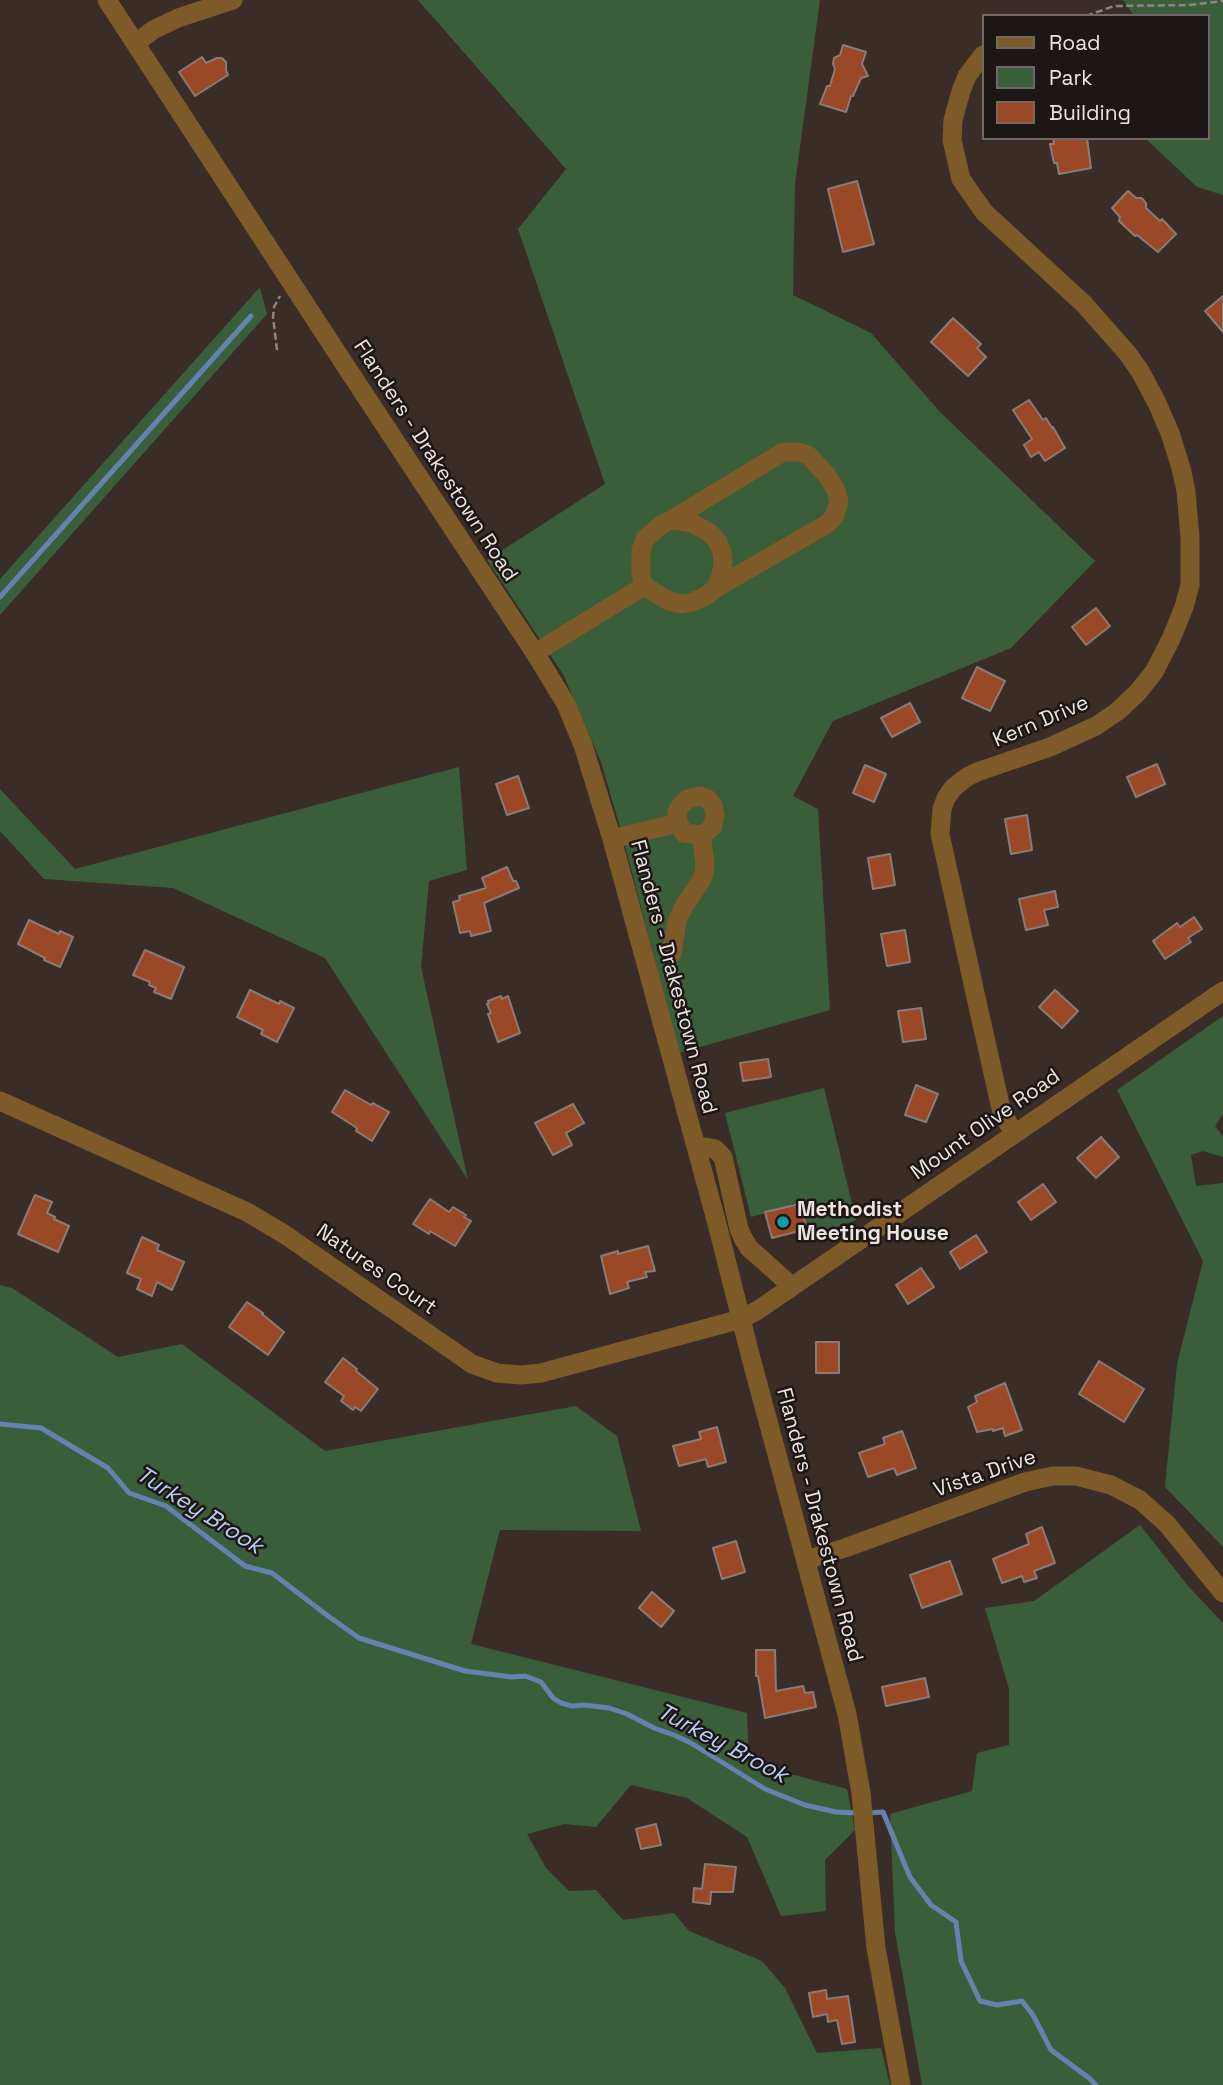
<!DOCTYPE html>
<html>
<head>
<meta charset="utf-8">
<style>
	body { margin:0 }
	#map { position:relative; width:1223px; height:2085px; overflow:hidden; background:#3a2d28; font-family:"Space Grotesk",sans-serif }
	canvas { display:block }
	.legend { position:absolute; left:982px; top:14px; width:228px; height:126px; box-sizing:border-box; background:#1c1614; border:2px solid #706866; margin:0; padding:9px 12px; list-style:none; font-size:21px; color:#ede4e1 }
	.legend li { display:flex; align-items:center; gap:14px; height:35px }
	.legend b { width:35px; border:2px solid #706866 }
</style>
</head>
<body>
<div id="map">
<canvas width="1223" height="2085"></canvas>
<ul class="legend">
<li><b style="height:9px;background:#7d5a27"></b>Road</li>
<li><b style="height:19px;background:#3a5e39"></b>Park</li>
<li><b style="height:19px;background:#9b4827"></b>Building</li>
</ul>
</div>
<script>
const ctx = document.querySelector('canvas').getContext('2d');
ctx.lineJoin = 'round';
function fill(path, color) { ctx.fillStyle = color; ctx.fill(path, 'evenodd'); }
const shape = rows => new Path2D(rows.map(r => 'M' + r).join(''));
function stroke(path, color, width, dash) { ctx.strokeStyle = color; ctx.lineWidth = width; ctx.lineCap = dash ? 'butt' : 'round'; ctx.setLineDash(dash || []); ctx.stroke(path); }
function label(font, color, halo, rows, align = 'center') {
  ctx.font = font + ' "Space Grotesk",sans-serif'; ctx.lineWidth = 5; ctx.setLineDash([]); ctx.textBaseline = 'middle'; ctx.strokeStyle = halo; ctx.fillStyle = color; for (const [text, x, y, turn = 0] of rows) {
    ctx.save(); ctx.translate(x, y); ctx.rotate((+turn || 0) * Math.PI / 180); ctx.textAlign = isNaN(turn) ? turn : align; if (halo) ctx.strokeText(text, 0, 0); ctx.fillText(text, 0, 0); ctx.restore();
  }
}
const green = shape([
	[418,0,820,0,795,184,793,295,871,333,940,412,1095,561,1011,648,833,721,793,796,818,809,830,1010,679,1053,622,834,601,762,563,674,487,560,605,484,518,229,566,169],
	[1123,0,1223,0,1223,195,1197,187,1145,138,1207,138,1207,16,1134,16],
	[260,287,267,314,0,615,0,579],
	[459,767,467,870,429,881,421,967,468,1180,325,958,173,888,44,879,0,831,0,789,75,869],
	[1223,1016,1223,1114,1215,1126,1223,1137,1223,1157,1203,1151,1191,1155,1196,1186,1223,1183,1223,1547,1165,1487,1177,1364,1203,1261,1117,1090],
	[824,1088,856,1220,809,1237,800,1204,751,1217,725,1113],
	[0,1285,12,1288,118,1357,182,1344,325,1451,576,1406,617,1436,641,1531,500,1530,471,1644,747,1713,749,1763,847,1789,855,1830,825,1860,826,1911,781,1916,747,1837,687,1798,631,1785,596,1827,565,1824,527,1834,546,1868,569,1891,596,1890,623,1920,674,1913,689,1931,762,1961,785,1988,817,2053,881,2048,890,2085,0,2085],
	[1140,1525,1188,1586,1223,1623,1223,2085,922,2085,895,1932,890,1814,972,1791,977,1753,1009,1745,1009,1689,985,1608,1034,1601]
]);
const stream = shape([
	[0,597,251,316],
	[0,1424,41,1428,108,1468,129,1493,166,1506,245,1566,272,1573,328,1616,359,1638,465,1671,512,1677,525,1676,541,1682,553,1698,561,1703,572,1706,584,1705,609,1708,627,1714,654,1728,674,1735,691,1743,765,1789,805,1805,836,1812,858,1813],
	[867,1813,883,1812,910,1877,931,1905,956,1922,961,1961,980,2001,997,2005,1022,2001,1033,2015,1051,2050,1089,2078,1096,2085]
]);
const building = shape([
	[843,45,866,52,862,64,868,76,861,78,853,96,851,96,846,112,820,104,827,86,830,86,835,69,833,64,834,58,840,55,843,45],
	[202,57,206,63,217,58,222,58,226,62,226,70,228,75,195,96,179,72,202,57],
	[1053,138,1087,138,1091,168,1059,174,1057,163,1054,163,1050,144,1054,144,1053,138],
	[857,181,874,244,843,252,828,189,857,181],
	[1128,191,1136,198,1142,198,1146,203,1146,208,1160,221,1162,219,1176,234,1158,252,1137,235,1135,236,1119,221,1120,217,1112,208,1128,191],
	[1223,296,1223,332,1205,311,1223,296],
	[953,318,981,344,977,348,986,357,968,376,931,342,953,318],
	[1029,400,1043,420,1046,418,1052,428,1053,427,1065,448,1045,461,1039,452,1031,457,1024,445,1032,439,1013,410,1029,400],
	[1096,608,1110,626,1086,645,1072,627,1096,608],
	[977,667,1005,681,990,711,962,698,977,667],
	[910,703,920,722,892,737,881,718,910,703],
	[1157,764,1165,784,1136,797,1127,777,1157,764],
	[865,765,886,774,874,802,853,793,865,765],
	[518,776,529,808,507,815,496,784,518,776],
	[1027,815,1032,850,1011,854,1005,819,1027,815],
	[890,854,895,885,873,889,868,858,890,854],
	[507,867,513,881,516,881,519,888,484,903,491,931,471,936,470,931,460,933,453,902,460,900,459,896,486,888,482,878,507,867],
	[1055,891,1058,907,1044,910,1048,925,1026,930,1019,899,1055,891],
	[1194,917,1202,929,1188,938,1191,942,1165,959,1153,941,1177,923,1180,927,1194,917],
	[29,920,59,934,60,931,73,937,60,967,44,960,45,958,18,944,29,920],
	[905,930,910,962,887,966,881,934,905,930],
	[145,950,184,967,171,999,154,992,156,988,149,985,150,982,133,975,145,950],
	[250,990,279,1004,280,1001,294,1008,277,1042,261,1034,263,1030,237,1017,250,990],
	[1055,990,1078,1011,1062,1028,1039,1007,1055,990],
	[501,996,502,999,508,996,520,1033,498,1042,488,1014,491,1013,487,1004,489,1003,488,1001,501,996],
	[921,1008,926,1039,903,1042,898,1011,921,1008],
	[768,1059,771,1077,743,1081,740,1063,768,1059],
	[916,1085,938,1094,926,1122,905,1115,916,1085],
	[345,1090,371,1105,373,1103,389,1112,372,1141,356,1131,357,1128,332,1112,345,1090],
	[573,1104,584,1123,566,1133,572,1145,553,1155,535,1123,573,1104],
	[1101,1137,1119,1157,1096,1178,1077,1158,1101,1137],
	[1043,1184,1056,1202,1031,1220,1018,1202,1043,1184],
	[35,1195,52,1202,47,1213,55,1217,54,1219,69,1226,58,1252,18,1234,35,1195],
	[430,1199,449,1212,453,1207,466,1215,464,1217,471,1221,455,1246,430,1231,429,1234,413,1224,430,1199],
	[800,1204,807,1229,772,1238,765,1212,800,1204],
	[976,1235,987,1252,960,1269,950,1252,976,1235],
	[142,1237,159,1245,157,1250,184,1262,172,1290,157,1282,152,1296,137,1289,141,1279,127,1273,142,1237],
	[648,1246,655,1271,645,1272,647,1277,627,1282,629,1288,610,1294,601,1256,618,1251,618,1254,648,1246],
	[921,1268,934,1287,908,1304,896,1285,921,1268],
	[247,1302,263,1313,262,1314,284,1332,268,1355,229,1327,247,1302],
	[816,1342,839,1342,839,1373,816,1373,816,1342],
	[343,1358,357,1369,356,1371,378,1389,361,1411,355,1407,353,1410,341,1401,344,1396,325,1382,343,1358],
	[1099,1361,1144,1389,1124,1422,1079,1394,1099,1361],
	[1005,1383,1022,1430,1005,1436,1003,1428,993,1431,993,1429,977,1432,968,1407,977,1402,975,1396,1005,1383],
	[717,1427,726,1462,708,1467,706,1459,679,1466,673,1446,701,1439,699,1432,717,1427],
	[902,1431,916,1468,897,1475,894,1468,868,1477,859,1453,885,1444,883,1438,902,1431],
	[1042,1527,1055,1563,1034,1571,1037,1578,1024,1582,1022,1576,1002,1583,993,1559,1029,1544,1026,1534,1042,1527],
	[736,1541,745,1572,722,1579,713,1548,736,1541],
	[950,1561,962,1594,922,1608,910,1575,950,1561],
	[652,1592,674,1611,661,1627,639,1608,652,1592],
	[756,1650,775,1650,776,1691,803,1686,805,1693,813,1692,816,1707,765,1718,758,1676,756,1676,756,1650],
	[925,1678,929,1697,886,1706,882,1687,925,1678],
	[656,1824,661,1845,641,1849,636,1829,656,1824],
	[705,1864,736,1867,733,1892,711,1892,710,1904,693,1902,694,1888,702,1889,705,1864],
	[826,1990,827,1999,848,1996,855,2042,842,2044,837,2020,828,2022,827,2014,813,2017,809,1993,826,1990]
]);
const path = shape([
	[1086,16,1114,6,1190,5,1223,1],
	[277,350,273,317,274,307,280,296]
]);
const minor = shape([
	[107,0,347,368,535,653,566,704,583,745,612,839,716,1220,752,1362,847,1714,861,1793,876,1948,901,2085],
	[136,43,153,30,178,18,233,0],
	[983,55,967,76,961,91,953,120,952,140,961,179,984,212,1084,304,1128,354,1140,371,1157,403,1170,433,1181,468,1186,491,1190,538,1190,585,1184,607,1171,639,1154,672,1138,692,1118,711,1096,726,1050,747,977,772,967,777,953,788,946,798,942,809,940,834,977,1002,1002,1113,1014,1133],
	[671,520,783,452,799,452,808,455,826,474,836,490,839,502,834,517,827,524,716,588],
	[535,653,644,586,669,601,681,604,693,602,706,596,716,588,721,575,723,564,722,552,718,542,710,533,692,523,671,520,661,525,645,539,641,550,641,574,644,586],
	[612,839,678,823,684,833,701,835,708,831,713,826,715,815,713,805,708,799,700,796,688,799,681,805,677,812,678,823],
	[672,954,677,921,684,906,701,881,704,873,705,862,701,835],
	[0,1101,247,1212,284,1234,472,1364,497,1373,521,1375,541,1373,741,1319,758,1310,1223,991],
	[697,1149,706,1147,715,1149,723,1157,739,1229,743,1238,749,1248,785,1280,789,1289],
	[806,1560,845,1548,1025,1482,1053,1476,1076,1476,1111,1485,1140,1500,1167,1524,1223,1593]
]);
const markers = [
	[783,1222,7,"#0f9aa8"]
];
const streetNames = [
	["Flanders - Drakestown Road",435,461,57],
	["Kern Drive",1041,722,-23],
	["Flanders - Drakestown Road",673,977,75],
	["Mount Olive Road",986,1125,-35],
	["Natures Court",376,1270,35],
	["Vista Drive",985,1474,-19],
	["Flanders - Drakestown Road",819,1525,75]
];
const poiNames = [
	["Methodist",797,1210],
	["Meeting House",797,1234]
];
const waterNames = [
	["Turkey Brook",199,1511,32],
	["Turkey Brook",722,1744,28]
];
fill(green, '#3a5e39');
stroke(stream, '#6481af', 5);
fill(building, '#9b4827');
stroke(building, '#8b7b75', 2);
stroke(path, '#8f8480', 2.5, [7, 3.5]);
stroke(minor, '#7d5a27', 19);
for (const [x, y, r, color] of markers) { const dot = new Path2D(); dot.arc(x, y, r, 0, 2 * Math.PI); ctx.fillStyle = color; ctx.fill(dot); stroke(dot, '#1c1614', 2.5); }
label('21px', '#ede4e1', '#1c1614', streetNames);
label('bold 21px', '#ede4e1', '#1c1614', poiNames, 'left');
label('italic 23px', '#b6cff5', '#1c1614', waterNames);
</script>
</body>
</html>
